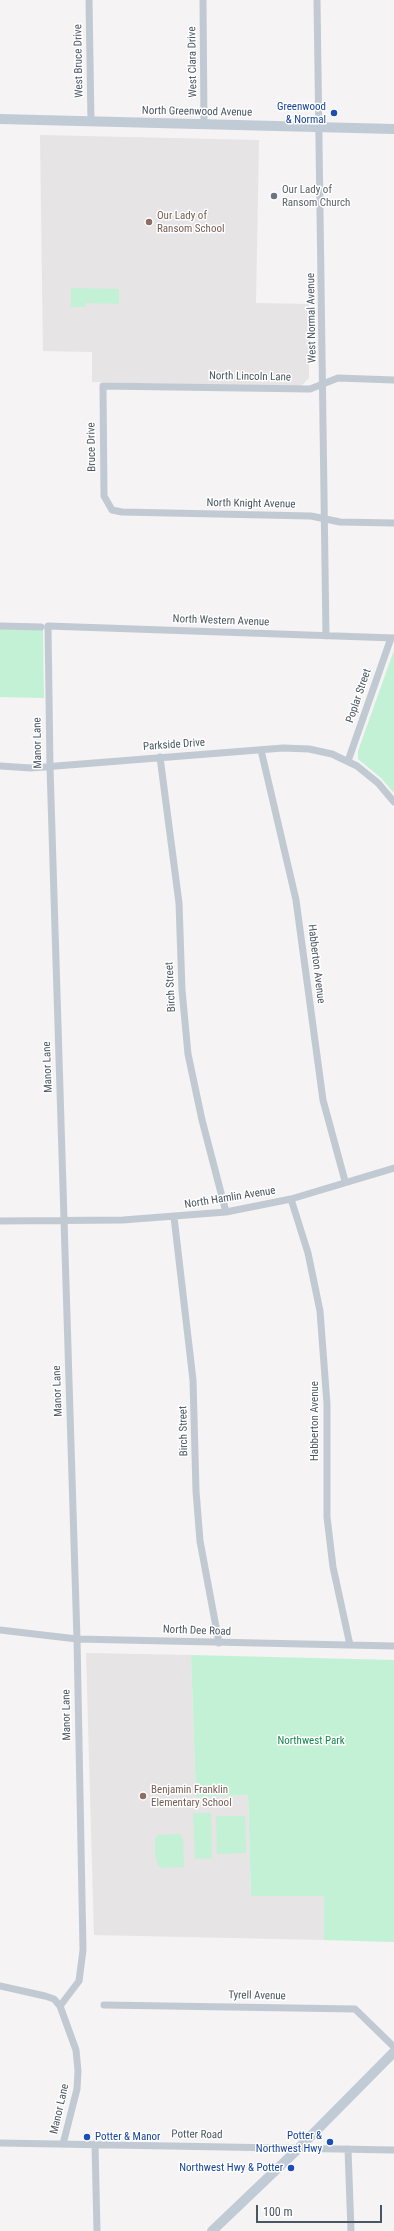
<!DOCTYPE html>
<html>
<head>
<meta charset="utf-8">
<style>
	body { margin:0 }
	#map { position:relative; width:394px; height:2231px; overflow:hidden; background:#f5f3f3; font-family:"Roboto Condensed",sans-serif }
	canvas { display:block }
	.scale { position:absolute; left:256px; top:2205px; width:126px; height:18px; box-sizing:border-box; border:2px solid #4a5661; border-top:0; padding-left:5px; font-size:12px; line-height:14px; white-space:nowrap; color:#4a5661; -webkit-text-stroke:3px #fff; paint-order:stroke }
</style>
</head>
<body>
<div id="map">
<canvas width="394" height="2231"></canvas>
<div class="scale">100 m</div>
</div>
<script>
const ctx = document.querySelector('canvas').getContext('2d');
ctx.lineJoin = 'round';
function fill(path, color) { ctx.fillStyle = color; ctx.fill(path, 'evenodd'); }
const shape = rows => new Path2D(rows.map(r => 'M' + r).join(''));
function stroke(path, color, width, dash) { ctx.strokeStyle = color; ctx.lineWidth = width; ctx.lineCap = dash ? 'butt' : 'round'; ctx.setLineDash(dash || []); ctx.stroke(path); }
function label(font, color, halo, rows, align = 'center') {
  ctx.font = font + ' "Roboto Condensed",sans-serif'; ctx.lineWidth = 3; ctx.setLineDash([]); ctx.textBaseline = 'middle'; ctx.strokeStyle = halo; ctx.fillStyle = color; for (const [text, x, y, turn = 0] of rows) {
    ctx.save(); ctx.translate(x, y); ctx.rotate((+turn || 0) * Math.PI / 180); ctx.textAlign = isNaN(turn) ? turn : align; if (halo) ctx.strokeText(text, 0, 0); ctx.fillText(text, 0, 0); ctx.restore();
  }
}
const education = shape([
	[40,135,259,140,256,303,309,304,309,378,300,387,92,382,92,352,43,351],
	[86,1653,191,1655,196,1797,248,1795,251,1896,324,1896,324,1940,94,1935]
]);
const green = shape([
	[71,288,119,289,119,304,86,303,85,307,71,307],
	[0,629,43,630,44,698,0,697],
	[394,650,394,793,381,778,358,759,358,751],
	[191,1655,394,1660,394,1942,324,1940,324,1896,251,1896,248,1795,196,1797],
	[211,1813,212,1858,195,1859,193,1813],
	[245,1816,246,1853,217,1854,216,1816],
	[180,1834,183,1839,184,1867,161,1868,158,1865,155,1855,155,1839,158,1835]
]);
const minor = shape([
	[89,0,91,122],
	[203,0,204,124],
	[317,0,326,636],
	[394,380,338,378,310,389,103,386,104,496,112,510,122,512,311,516,340,522,394,523],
	[0,626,41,627],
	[261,750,296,900,323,1100,345,1181],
	[160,757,179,903,182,990,188,1054,202,1120,226,1212],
	[348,761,391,638],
	[0,766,31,768,283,748,309,749,332,754,357,766,378,783,394,802],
	[291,1199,308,1253,320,1311,327,1404,327,1517,333,1567,350,1645],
	[174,1217,193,1380,196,1491,200,1541,219,1643],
	[0,1221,123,1220,226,1212,291,1199,394,1168],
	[0,1630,77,1639,394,1646],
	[0,1986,45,1996,54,1999,60,2006],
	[104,2005,355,2009,394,2047],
	[0,2143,394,2150],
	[63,2144,77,2089,78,2071,76,2050,60,2006,79,1981,83,1950,77,1639,50,767,48,626,394,638],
	[95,2144,97,2231],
	[348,2149,351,2231]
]);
const secondary = shape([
	[0,119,394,129],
	[212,2231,299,2148,394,2052]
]);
const markers = [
	[334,113,4,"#1a4fb4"],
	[274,196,4,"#6b7280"],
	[149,222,4,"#8d6e63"],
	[143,1796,4,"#8d6e63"],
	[87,2137,4,"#1a4fb4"],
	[330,2142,4,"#1a4fb4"],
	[291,2168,4,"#1a4fb4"]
];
const streetNames = [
	["West Bruce Drive",79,61,-91],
	["West Clara Drive",193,62,-91],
	["North Greenwood Avenue",197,112,1],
	["West Normal Avenue",312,318,-91],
	["North Lincoln Lane",250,377,1],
	["Bruce Drive",92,447,-91],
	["North Knight Avenue",251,504,1],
	["North Western Avenue",221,621,2],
	["Poplar Street",359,696,-71],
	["Manor Lane",38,743,-91],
	["Parkside Drive",174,745,-4],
	["Habberton Avenue",316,964,83],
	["Birch Street",171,987,-93],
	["Manor Lane",48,1067,-92],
	["North Hamlin Avenue",230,1198,-9],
	["Manor Lane",58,1391,-92],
	["Habberton Avenue",315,1421,-90],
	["Birch Street",184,1431,-91],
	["North Dee Road",197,1631,2],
	["Manor Lane",67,1715,-91],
	["Tyrell Avenue",257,1996,1],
	["Manor Lane",60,2109,-77],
	["Potter Road",197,2135,1]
];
const transitNames = [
	["Greenwood",326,107],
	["& Normal",326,120],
	["Potter &",322,2136],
	["Northwest Hwy",322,2149],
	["Potter & Manor",95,2137,"left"],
	["Northwest Hwy & Potter",283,2168]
];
const worshipNames = [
	["Our Lady of",282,190],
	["Ransom Church",282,203]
];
const educationNames = [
	["Our Lady of",157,216],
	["Ransom School",157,229],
	["Benjamin Franklin",151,1790],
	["Elementary School",151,1803]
];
const parkNames = [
	["Northwest Park",311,1741]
];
fill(education, '#e6e4e5');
fill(green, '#c3f1d5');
stroke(minor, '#c1cad2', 7);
stroke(secondary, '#c1cbd6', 10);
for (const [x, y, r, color] of markers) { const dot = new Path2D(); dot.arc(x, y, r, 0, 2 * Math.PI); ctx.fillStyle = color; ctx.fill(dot); stroke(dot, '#fff', 1.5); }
label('11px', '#4a5661', '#fff', streetNames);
label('11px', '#164399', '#fff', transitNames, 'right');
label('11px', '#5b616d', '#fff', worshipNames, 'left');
label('11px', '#785e54', '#fff', educationNames, 'left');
label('11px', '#17864f', '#fff', parkNames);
</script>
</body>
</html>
